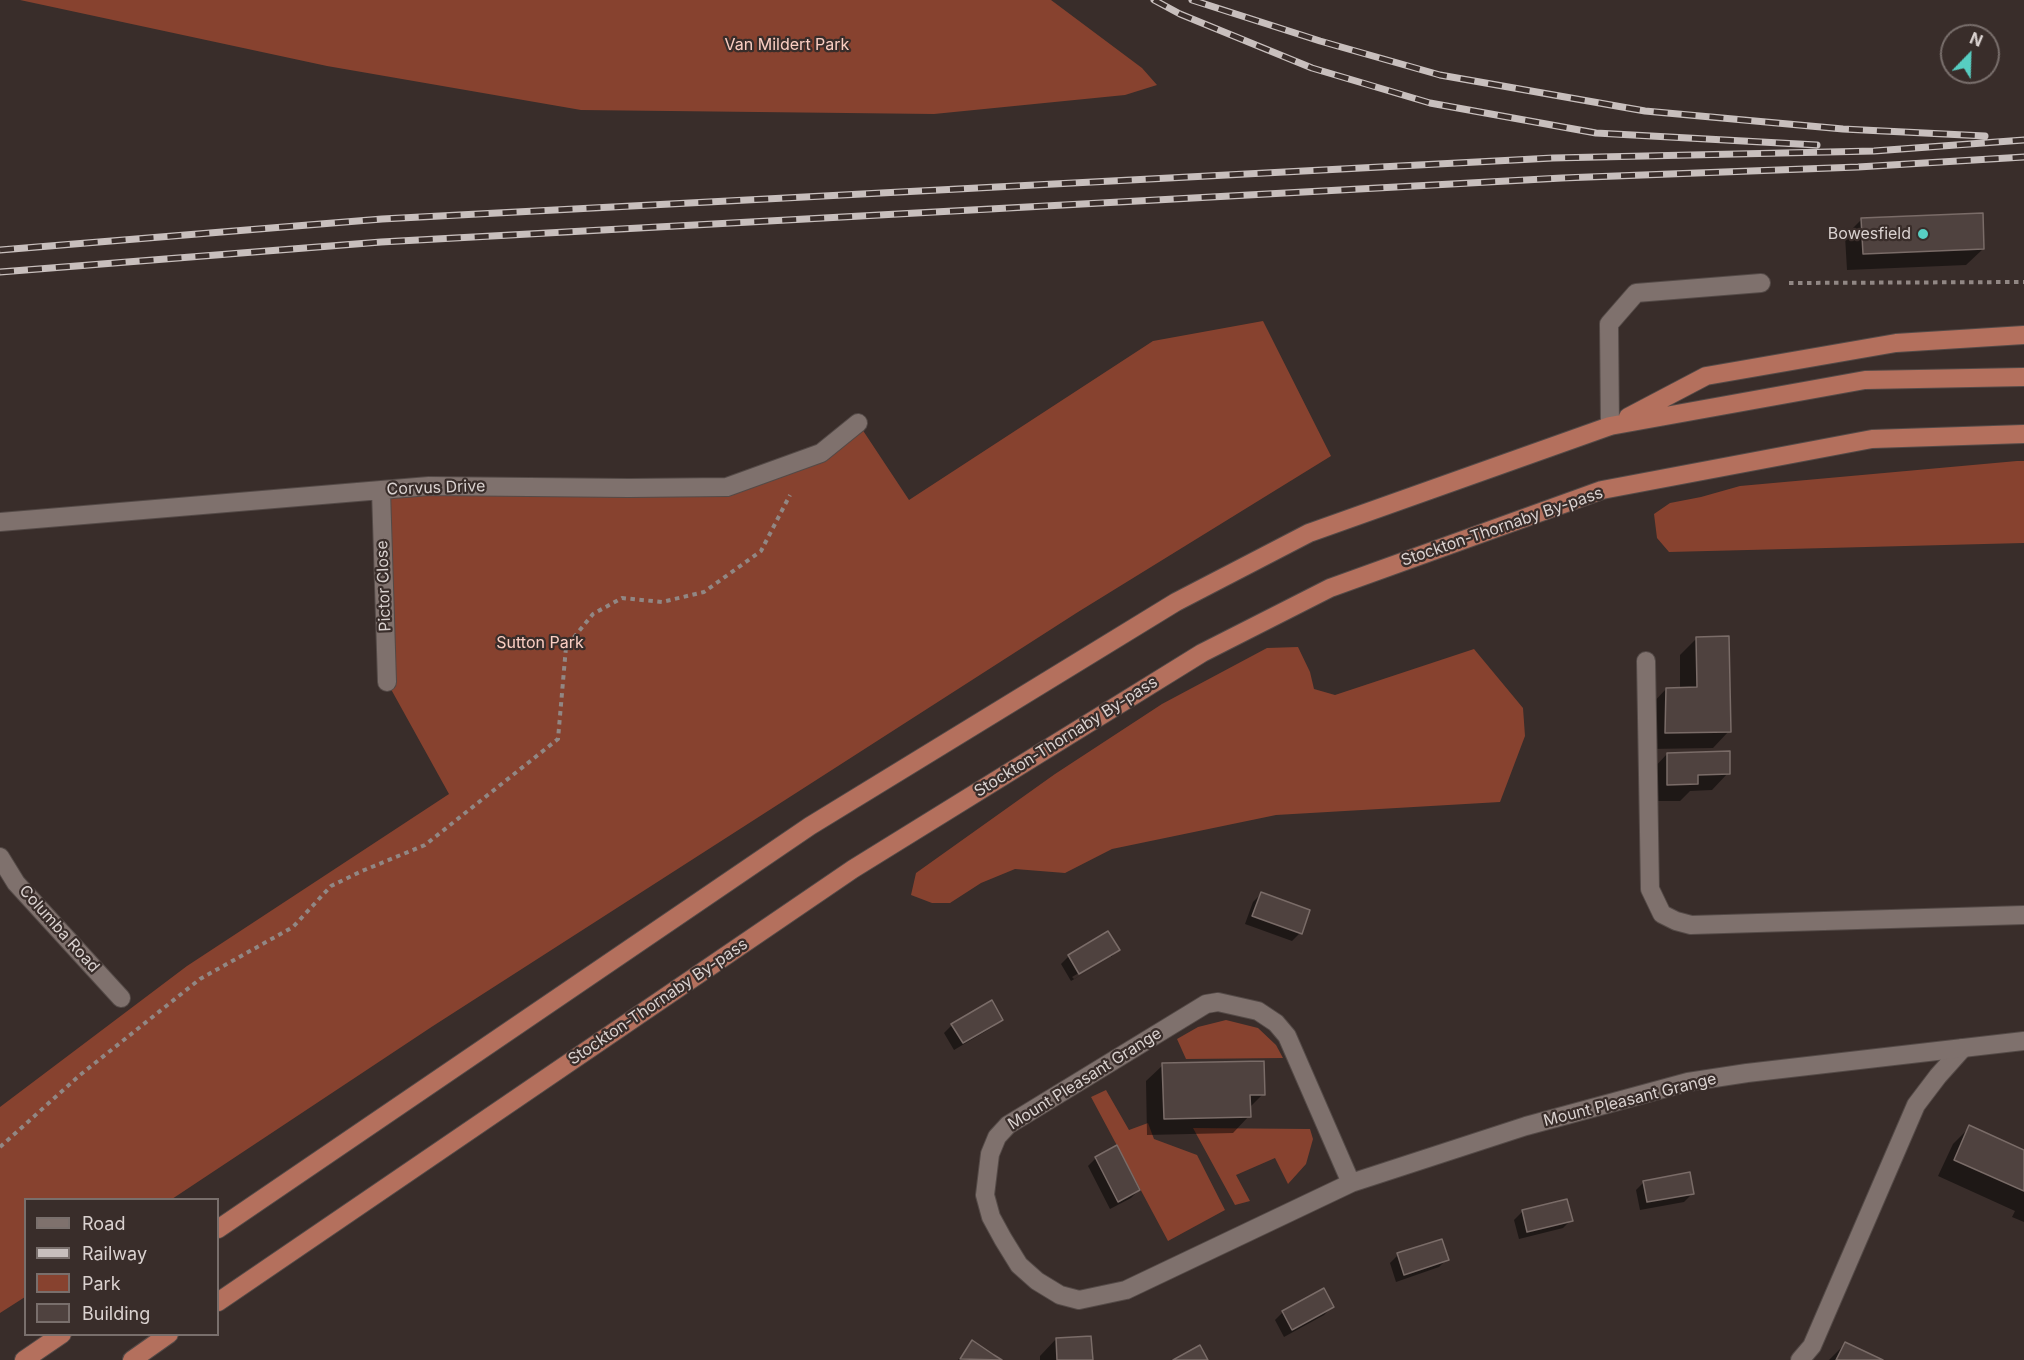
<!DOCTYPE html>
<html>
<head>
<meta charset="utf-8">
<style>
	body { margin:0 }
	#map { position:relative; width:2024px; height:1360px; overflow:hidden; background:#392d2a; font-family:Inter,sans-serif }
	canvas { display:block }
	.legend { position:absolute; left:24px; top:1198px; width:195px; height:138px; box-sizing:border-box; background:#392d2a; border:2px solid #796f6c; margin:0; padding:8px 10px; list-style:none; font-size:18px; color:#dad2d0 }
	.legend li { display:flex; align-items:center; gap:12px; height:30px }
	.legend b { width:30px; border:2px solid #796f6c }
	.north { position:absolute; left:1940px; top:24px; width:60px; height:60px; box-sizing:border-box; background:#392d2a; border:2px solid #796f6c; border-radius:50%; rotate:23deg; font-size:16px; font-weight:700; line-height:24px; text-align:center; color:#dad2d0 }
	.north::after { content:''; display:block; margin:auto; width:21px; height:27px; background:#57cec2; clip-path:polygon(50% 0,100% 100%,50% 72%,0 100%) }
</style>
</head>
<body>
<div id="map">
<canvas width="2024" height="1360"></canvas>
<ul class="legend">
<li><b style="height:8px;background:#7f716d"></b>Road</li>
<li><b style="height:8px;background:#c8bfbd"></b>Railway</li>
<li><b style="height:16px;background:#87422f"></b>Park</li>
<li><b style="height:16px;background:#4f423f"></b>Building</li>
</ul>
<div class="north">N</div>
</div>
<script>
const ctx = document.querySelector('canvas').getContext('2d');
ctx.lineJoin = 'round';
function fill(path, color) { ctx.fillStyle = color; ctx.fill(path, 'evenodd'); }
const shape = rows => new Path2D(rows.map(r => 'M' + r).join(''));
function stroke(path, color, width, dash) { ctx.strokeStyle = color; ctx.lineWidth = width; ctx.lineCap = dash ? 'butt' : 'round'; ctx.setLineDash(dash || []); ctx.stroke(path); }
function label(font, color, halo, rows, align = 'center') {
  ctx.font = font + ' Inter,sans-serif'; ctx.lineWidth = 4.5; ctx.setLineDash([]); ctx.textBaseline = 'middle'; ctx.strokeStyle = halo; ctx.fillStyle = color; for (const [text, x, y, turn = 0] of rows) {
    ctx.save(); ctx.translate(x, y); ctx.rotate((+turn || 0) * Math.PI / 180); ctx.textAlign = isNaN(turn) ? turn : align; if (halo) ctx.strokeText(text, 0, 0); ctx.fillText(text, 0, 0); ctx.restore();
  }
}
const green = shape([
	[20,0,1051,0,1142,68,1157,85,1125,95,934,114,581,110,327,66],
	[1263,321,1331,456,1078,612,433,1026,172,1199,26,1200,25,1297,0,1313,0,1107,187,966,449,794,387,682,381,490,727,487,821,453,858,423,909,500,1153,341],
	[2017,461,2024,461,2024,543,1669,552,1657,538,1654,514,1670,503,1701,497,1740,486],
	[1298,647,1310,672,1314,689,1335,695,1474,649,1523,708,1525,736,1500,802,1276,815,1112,849,1065,873,1015,869,981,883,950,903,932,903,911,895,916,873,1055,774,1162,704,1267,648],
	[1226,1020,1258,1028,1276,1045,1283,1058,1186,1059,1177,1039,1198,1027],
	[1106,1090,1129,1130,1148,1123,1154,1139,1197,1155,1225,1210,1168,1241,1091,1097],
	[1193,1128,1310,1129,1313,1139,1306,1164,1288,1184,1275,1158,1236,1175,1250,1201,1235,1205]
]);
const shadow = shape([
	[1862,219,1983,249,1966,265,1847,270,1845,236],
	[1697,638,1729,731,1713,748,1649,749,1650,706,1666,689,1680,689,1680,655],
	[1667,754,1728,773,1712,790,1690,791,1680,801,1651,801,1651,771],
	[1261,894,1300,933,1292,941,1245,924,1253,902],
	[1108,933,1118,950,1111,957,1111,954,1072,977,1074,979,1111,957,1071,981,1061,964,1069,956],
	[1001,1019,993,1027,954,1050,944,1033,952,1025],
	[1163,1065,1263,1094,1249,1108,1249,1116,1233,1133,1147,1135,1146,1081],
	[1970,1127,2024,1151,2024,1222,2012,1217,2015,1211,1938,1176,1953,1144],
	[1116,1148,1139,1190,1131,1198,1110,1209,1088,1166,1096,1158],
	[1644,1182,1692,1194,1684,1202,1640,1210,1636,1190],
	[1522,1212,1571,1220,1563,1228,1519,1239,1514,1220],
	[1398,1255,1447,1259,1439,1267,1396,1282,1390,1263],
	[1332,1307,1324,1315,1284,1337,1275,1320,1283,1312],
	[1056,1339,1091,1360,1040,1360,1040,1356],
	[972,1342,999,1360,958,1360],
	[1845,1344,1880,1360,1829,1360]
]);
const building = shape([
	[1983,213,1984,249,1863,254,1861,218,1983,213],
	[1729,636,1731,732,1665,733,1666,688,1697,687,1696,637,1729,636],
	[1730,751,1730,774,1698,775,1698,784,1667,785,1667,753,1730,751],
	[1261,892,1310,910,1302,934,1252,916,1261,892],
	[1108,931,1120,950,1079,974,1068,955,1108,931],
	[992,1000,1003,1020,963,1043,951,1024,992,1000],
	[1264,1061,1265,1095,1250,1095,1251,1117,1164,1119,1162,1063,1264,1061],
	[1969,1125,2024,1150,2024,1191,1954,1160,1969,1125],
	[1117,1145,1140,1190,1118,1202,1095,1157,1117,1145],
	[1690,1172,1694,1194,1647,1202,1643,1181,1690,1172],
	[1567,1199,1573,1221,1527,1232,1522,1210,1567,1199],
	[1442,1239,1449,1260,1404,1275,1397,1253,1442,1239],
	[1324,1288,1334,1307,1292,1330,1282,1311,1324,1288],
	[1091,1336,1093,1360,1057,1360,1056,1338,1091,1336],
	[972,1340,994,1355,1002,1360,960,1359,972,1340],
	[1845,1342,1883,1360,1836,1360,1845,1342],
	[1200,1345,1208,1360,1173,1360,1200,1345]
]);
const path = shape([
	[1789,283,2024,282],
	[0,1147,80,1075,200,979,293,927,331,886,362,871,425,845,558,739,566,647,593,614,622,598,662,602,704,592,761,551,790,495]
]);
const service = shape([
	[1610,426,1609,324,1636,293,1761,283],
	[1646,661,1650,889,1662,914,1676,921,1691,925,2024,915],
	[1800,1360,1812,1346,1916,1105,1938,1076,1963,1048]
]);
const minor = shape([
	[381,490,387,682],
	[0,522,429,486,629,488,727,487,821,453,858,423],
	[0,857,16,883,121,998],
	[1351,1183,1287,1036,1276,1023,1258,1011,1218,1002,1206,1004,1008,1125,997,1137,990,1154,985,1195,991,1217,1003,1239,1019,1265,1037,1281,1060,1295,1079,1300,1126,1290,1351,1183,1526,1126,1688,1082,1747,1073,2024,1041]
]);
const trunk = shape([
	[1628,417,1706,376,1896,343,2024,335],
	[218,1229,810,826,1176,602,1309,533,1610,426,1865,380,2024,377],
	[218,1302,853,869,1202,653,1330,588,1602,490,1872,439,2024,434],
	[24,1360,62,1334],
	[132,1360,169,1334]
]);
const rail = shape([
	[1154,0,1180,14,1312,68,1430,103,1596,133,1817,145],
	[1192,0,1320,41,1440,75,1645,111,1843,129,1985,136],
	[0,250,382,219,1553,158,1874,151,2024,140],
	[0,272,381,242,1562,178,1858,167,2024,157]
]);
const markers = [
	[1923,234,6,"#57cec2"]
];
const parkNames = [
	["Van Mildert Park",787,45],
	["Sutton Park",540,643]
];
const poiNames = [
	["Bowesfield",1911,234]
];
const streetNames = [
	["Corvus Drive",436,488,-2],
	["Stockton-Thornaby By-pass",1502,527,-19],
	["Pictor Close",384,586,-92],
	["Stockton-Thornaby By-pass",1066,737,-32],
	["Columba Road",59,929,48],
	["Stockton-Thornaby By-pass",658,1002,-34],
	["Mount Pleasant Grange",1085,1079,-32],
	["Mount Pleasant Grange",1630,1100,-14]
];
fill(green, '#87422f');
fill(shadow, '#0007');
fill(building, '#4f423f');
stroke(building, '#7a6c68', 1.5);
stroke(service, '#544a47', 20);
stroke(minor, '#544a47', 20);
stroke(trunk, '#544a47', 20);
stroke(path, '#918784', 4, [4.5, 4.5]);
stroke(service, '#7f716d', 18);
stroke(minor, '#7f716d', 18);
stroke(trunk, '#b4705d', 18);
stroke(rail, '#c8bfbd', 7);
stroke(rail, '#392d2a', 4.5, [14]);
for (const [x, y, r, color] of markers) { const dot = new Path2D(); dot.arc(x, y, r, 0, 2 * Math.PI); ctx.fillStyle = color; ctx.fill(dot); stroke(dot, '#392d2a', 2); }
label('16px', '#facec2', '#392d2a', parkNames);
label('16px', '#dad2d0', '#392d2a', poiNames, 'right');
label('16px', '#dad2d0', '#392d2a', streetNames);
</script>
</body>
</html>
